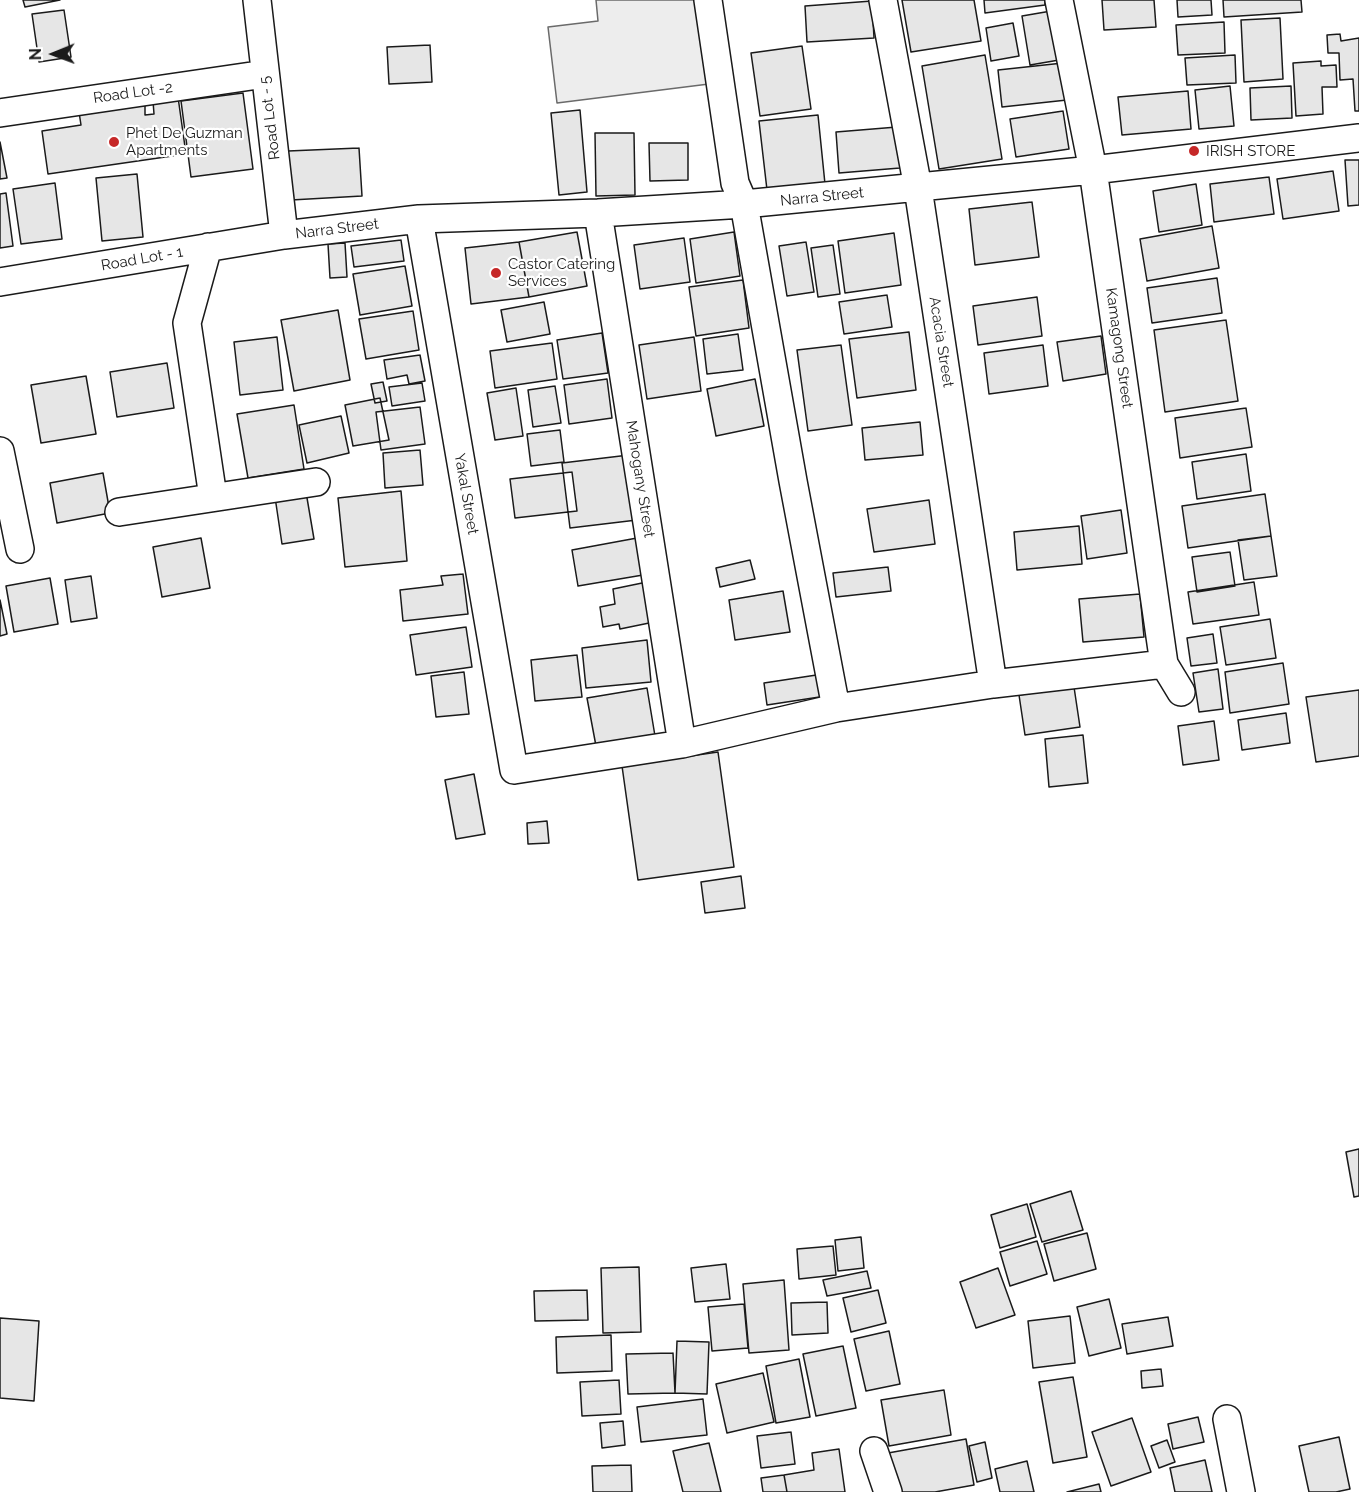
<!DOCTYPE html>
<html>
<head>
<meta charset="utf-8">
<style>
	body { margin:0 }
	#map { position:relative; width:1359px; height:1492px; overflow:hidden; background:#fff; font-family:Raleway,sans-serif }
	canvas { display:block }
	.north { position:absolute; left:24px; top:24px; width:60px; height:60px; -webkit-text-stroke:4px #fff; paint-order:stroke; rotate:269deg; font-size:16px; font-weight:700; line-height:24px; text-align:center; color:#1a1a1a }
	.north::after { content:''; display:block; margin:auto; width:21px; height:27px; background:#1a1a1a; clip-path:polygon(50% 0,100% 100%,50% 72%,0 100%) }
</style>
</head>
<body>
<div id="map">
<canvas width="1359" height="1492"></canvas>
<div class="north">N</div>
</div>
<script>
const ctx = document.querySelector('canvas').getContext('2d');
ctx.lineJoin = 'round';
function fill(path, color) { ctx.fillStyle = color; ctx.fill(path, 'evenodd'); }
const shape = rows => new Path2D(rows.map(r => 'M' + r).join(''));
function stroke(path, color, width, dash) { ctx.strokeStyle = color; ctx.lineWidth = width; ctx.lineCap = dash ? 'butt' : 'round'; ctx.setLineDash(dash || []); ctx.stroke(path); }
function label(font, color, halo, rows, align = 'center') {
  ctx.font = font + ' Raleway,sans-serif'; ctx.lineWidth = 4.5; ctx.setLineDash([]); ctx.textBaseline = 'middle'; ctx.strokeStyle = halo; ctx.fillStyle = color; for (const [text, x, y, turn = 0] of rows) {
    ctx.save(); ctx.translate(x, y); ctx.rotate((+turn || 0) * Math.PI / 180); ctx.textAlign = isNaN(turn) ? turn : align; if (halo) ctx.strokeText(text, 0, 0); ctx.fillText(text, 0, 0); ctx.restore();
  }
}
const built = shape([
	[596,0,699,0,709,84,557,103,548,27,598,21,596,0]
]);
const building = shape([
	[23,0,60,0,25,7,23,0],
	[902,0,974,0,981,41,911,52,902,0],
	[984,0,1045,0,1045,5,985,13,984,0],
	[1102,0,1154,0,1156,27,1104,30,1102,0],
	[1177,0,1211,0,1212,15,1178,17,1177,0],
	[1223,0,1301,0,1302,12,1224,17,1223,0],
	[872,1,874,38,807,42,805,6,872,1],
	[64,10,71,57,39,62,32,14,64,10],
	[1057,10,1065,59,1030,65,1022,16,1057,10],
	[1280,18,1283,79,1244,82,1241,20,1280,18],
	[1224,22,1225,53,1178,55,1176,25,1224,22],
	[1013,23,1019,56,991,61,986,28,1013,23],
	[1340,34,1341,41,1359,38,1359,111,1355,111,1353,79,1340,80,1339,53,1328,53,1327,35,1340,34],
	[430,45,432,82,389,84,387,47,430,45],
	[802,46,811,109,760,116,751,53,802,46],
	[985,55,1002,159,939,169,922,66,985,55],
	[1235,55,1236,83,1187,85,1185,58,1235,55],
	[1321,61,1321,66,1336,65,1337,87,1322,87,1323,114,1296,116,1293,63,1321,61],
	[1063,63,1067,100,1002,107,998,70,1063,63],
	[1230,86,1234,126,1199,129,1195,90,1230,86],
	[1291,86,1292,118,1251,120,1250,88,1291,86],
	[1188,91,1191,129,1122,135,1118,97,1188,91],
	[243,93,253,169,191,177,181,101,243,93],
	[178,97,186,154,48,174,42,131,81,125,79,112,145,102,145,115,154,114,153,101,178,97],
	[580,110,587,192,559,195,551,113,580,110],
	[1063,111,1069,149,1016,157,1010,119,1063,111],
	[818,115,825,184,767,190,759,121,818,115],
	[897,127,900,168,839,173,836,132,897,127],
	[595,133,634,133,635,195,596,196,595,133],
	[0,142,7,178,0,179,0,142],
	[649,143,688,143,688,180,650,181,649,143],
	[359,148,362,196,291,200,288,151,359,148],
	[1345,160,1359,160,1359,205,1348,206,1345,160],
	[1333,171,1339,211,1283,219,1277,179,1333,171],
	[137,174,143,237,102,241,96,178,137,174],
	[1269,177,1274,214,1214,222,1210,184,1269,177],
	[55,183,62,239,21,244,13,189,55,183],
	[1196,184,1202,225,1159,232,1153,191,1196,184],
	[6,193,13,246,0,248,0,194,6,193],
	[1032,202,1039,257,975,265,969,209,1032,202],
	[1212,226,1219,268,1147,281,1140,239,1212,226],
	[577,232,587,286,529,297,519,242,577,232],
	[734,232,740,276,696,283,690,239,734,232],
	[894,233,901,285,845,293,838,241,894,233],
	[684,238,690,282,640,289,634,245,684,238],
	[401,240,404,261,354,267,351,246,401,240],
	[519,242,529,297,471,304,465,248,519,242],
	[806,242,814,292,787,296,779,246,806,242],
	[345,243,347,277,330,278,328,244,345,243],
	[833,245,840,294,818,297,811,248,833,245],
	[405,266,412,306,360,315,353,274,405,266],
	[1217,278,1222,313,1152,323,1147,288,1217,278],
	[743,280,749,328,696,336,689,287,743,280],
	[887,295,892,327,844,334,839,302,887,295],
	[1037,297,1042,336,978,345,973,306,1037,297],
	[544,302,550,334,507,342,501,310,544,302],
	[338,310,350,380,294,391,281,320,338,310],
	[413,311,419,350,366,359,359,319,413,311],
	[1226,320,1238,401,1165,412,1154,330,1226,320],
	[909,332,916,390,857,398,849,339,909,332],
	[602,333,608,373,563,379,557,340,602,333],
	[738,334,743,370,707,374,703,339,738,334],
	[1101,336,1106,374,1063,381,1057,342,1101,336],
	[277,337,283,390,240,395,234,342,277,337],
	[694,337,701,391,647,399,639,345,694,337],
	[552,343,557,379,495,388,490,351,552,343],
	[841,345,852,425,808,431,797,350,841,345],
	[1043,345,1048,386,989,394,984,353,1043,345],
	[420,355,425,381,409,384,407,375,387,379,384,360,420,355],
	[167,363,174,408,117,417,110,372,167,363],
	[86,376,96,434,41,443,31,385,86,376],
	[607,379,612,418,569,424,564,385,607,379],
	[755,379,764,426,716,436,707,389,755,379],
	[383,382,387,401,375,403,371,384,383,382],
	[422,383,425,401,392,406,389,387,422,383],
	[555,386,561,423,533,427,528,390,555,386],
	[516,388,523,436,495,440,487,393,516,388],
	[380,398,389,440,353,446,345,405,380,398],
	[294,405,304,469,248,478,237,414,294,405],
	[420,407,425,444,381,450,376,412,420,407],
	[1246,408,1252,447,1180,458,1175,418,1246,408],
	[341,416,349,453,307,463,299,425,341,416],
	[920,422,923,455,865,460,862,428,920,422],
	[560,430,564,462,531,466,527,434,560,430],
	[420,450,423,485,385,488,383,453,420,450],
	[1246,454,1251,491,1197,499,1192,462,1246,454],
	[629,455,637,520,570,528,562,463,629,455],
	[572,472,577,511,515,518,510,479,572,472],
	[103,473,110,513,57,523,50,483,103,473],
	[401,491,407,561,345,567,338,498,401,491],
	[306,492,314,539,282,544,275,497,306,492],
	[1265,494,1271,536,1188,548,1182,506,1265,494],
	[929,500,935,544,874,552,867,509,929,500],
	[1121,510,1127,553,1087,559,1081,516,1121,510],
	[1079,526,1082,564,1017,570,1014,532,1079,526],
	[1271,536,1277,576,1244,580,1238,540,1271,536],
	[201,538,210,588,162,597,153,547,201,538],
	[637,538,643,575,578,586,572,550,637,538],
	[1230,552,1235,586,1197,592,1192,557,1230,552],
	[750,560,755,579,720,587,716,568,750,560],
	[888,567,891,591,836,597,833,573,888,567],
	[463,574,468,614,403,621,400,590,443,585,441,576,463,574],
	[91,576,97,618,71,622,65,580,91,576],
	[50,578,58,624,14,632,6,586,50,578],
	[647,582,654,622,620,629,619,624,603,627,600,607,615,604,613,589,647,582],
	[1254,582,1259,615,1193,624,1188,592,1254,582],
	[783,591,790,632,735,640,729,600,783,591],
	[1140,594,1144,637,1083,642,1079,599,1140,594],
	[0,600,7,634,0,636,0,600],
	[1270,619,1276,658,1226,665,1220,627,1270,619],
	[466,627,472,667,416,675,410,635,466,627],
	[1213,634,1217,663,1191,666,1187,638,1213,634],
	[647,640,651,682,586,688,582,648,647,640],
	[577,655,582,697,535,701,531,660,577,655],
	[1283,663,1289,704,1230,713,1225,672,1283,663],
	[1218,669,1223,709,1199,712,1193,673,1218,669],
	[464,672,469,714,436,717,431,676,464,672],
	[823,674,826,696,767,705,764,683,823,674],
	[1074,687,1080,727,1025,735,1019,695,1074,687],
	[647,688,655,736,596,746,587,698,647,688],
	[1359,690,1359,756,1316,762,1306,697,1359,690],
	[1286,713,1290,743,1242,750,1238,720,1286,713],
	[1214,721,1219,760,1183,765,1178,726,1214,721],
	[1083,735,1088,783,1049,787,1045,739,1083,735],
	[718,752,734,867,638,880,622,766,718,752],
	[474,774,485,834,456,839,445,780,474,774],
	[547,821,549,843,528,844,527,823,547,821],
	[741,876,745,908,705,913,701,882,741,876],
	[1359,1149,1359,1196,1354,1197,1346,1152,1359,1149],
	[1071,1191,1083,1230,1042,1242,1030,1204,1071,1191],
	[1027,1204,1036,1237,1000,1248,991,1215,1027,1204],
	[1087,1233,1096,1269,1054,1281,1044,1244,1087,1233],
	[861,1237,864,1268,838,1271,835,1240,861,1237],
	[1037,1241,1047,1274,1010,1286,1000,1252,1037,1241],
	[833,1246,836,1275,799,1279,797,1249,833,1246],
	[726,1264,730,1299,695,1302,691,1268,726,1264],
	[639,1267,641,1332,603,1333,601,1268,639,1267],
	[998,1268,1015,1315,976,1328,960,1282,998,1268],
	[867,1271,871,1288,827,1296,823,1280,867,1271],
	[784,1280,789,1350,749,1353,743,1284,784,1280],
	[587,1290,588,1320,535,1321,534,1291,587,1290],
	[878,1290,886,1323,851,1332,843,1298,878,1290],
	[1109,1299,1121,1348,1089,1356,1077,1307,1109,1299],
	[827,1302,828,1333,792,1335,791,1303,827,1302],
	[744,1304,748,1348,712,1351,708,1307,744,1304],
	[1070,1316,1075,1363,1033,1368,1028,1321,1070,1316],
	[1168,1317,1173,1346,1127,1354,1122,1324,1168,1317],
	[0,1318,39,1321,34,1401,0,1398,0,1318],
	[889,1331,900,1384,866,1391,854,1339,889,1331],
	[611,1335,612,1371,557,1373,556,1337,611,1335],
	[677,1341,709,1342,707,1394,675,1393,677,1341],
	[843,1346,856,1408,816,1416,803,1354,843,1346],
	[673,1353,675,1393,628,1394,626,1354,673,1353],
	[799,1359,810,1417,776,1423,766,1366,799,1359],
	[1161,1369,1163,1386,1142,1388,1141,1371,1161,1369],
	[763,1373,774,1422,727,1433,716,1384,763,1373],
	[1073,1377,1087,1457,1053,1463,1039,1382,1073,1377],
	[619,1380,621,1414,582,1416,580,1382,619,1380],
	[944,1390,951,1435,889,1446,881,1400,944,1390],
	[703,1399,707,1435,641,1442,637,1407,703,1399],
	[1198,1417,1204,1442,1173,1449,1168,1424,1198,1417],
	[1132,1418,1151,1472,1111,1486,1092,1432,1132,1418],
	[623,1421,625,1445,602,1448,600,1423,623,1421],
	[791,1432,795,1464,761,1468,757,1436,791,1432],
	[1339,1437,1350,1489,1336,1492,1309,1492,1299,1446,1339,1437],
	[966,1439,974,1485,935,1492,894,1492,888,1453,966,1439],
	[1167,1440,1175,1462,1159,1468,1151,1446,1167,1440],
	[985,1442,992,1478,977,1482,969,1446,985,1442],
	[709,1443,721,1492,683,1492,673,1451,709,1443],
	[839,1449,845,1492,787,1492,784,1475,814,1470,812,1453,839,1449],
	[1205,1460,1212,1492,1175,1492,1170,1468,1205,1460],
	[1027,1461,1034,1492,1000,1492,995,1469,1027,1461],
	[631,1465,632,1492,593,1492,592,1466,631,1465],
	[784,1475,787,1492,763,1492,761,1478,784,1475],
	[1099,1484,1101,1492,1067,1492,1099,1484]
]);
const minor = shape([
	[257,0,284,235],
	[708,0,735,183,744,204,793,481,836,708],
	[883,0,918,188,993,684],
	[1059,0,1093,170,1164,664,1181,692],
	[0,113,265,74],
	[598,213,682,744],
	[419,219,514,770,682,744,836,708,993,684,1164,664],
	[208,247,187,323,213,497],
	[0,282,284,235,419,219,598,213,744,204,1093,170,1359,138],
	[0,451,20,549],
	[119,512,316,482],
	[1227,1419,1241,1492],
	[874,1451,888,1492]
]);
const markers = [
	[114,142,6,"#c62828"],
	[1194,151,6,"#c62828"],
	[496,273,6,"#c62828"]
];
const streetNames = [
	["Road Lot -2",133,93,-8],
	["Road Lot - 5",270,118,-97],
	["Narra Street",822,197,-6],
	["Narra Street",337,229,-7],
	["Road Lot - 1",142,259,-10],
	["Acacia Street",941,342,81],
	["Kamagong Street",1119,348,82],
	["Mahogany Street",640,479,81],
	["Yakal Street",466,494,80]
];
const poiNames = [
	["Phet De Guzman",126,133],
	["Apartments",126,150],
	["IRISH STORE",1206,151],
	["Castor Catering",508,264],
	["Services",508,281]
];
fill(built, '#ededed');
stroke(built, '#6a6a6a', 1.5);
fill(building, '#e6e6e6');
stroke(building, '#1a1a1a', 1.5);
stroke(minor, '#1a1a1a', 30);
stroke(minor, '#fff', 27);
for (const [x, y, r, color] of markers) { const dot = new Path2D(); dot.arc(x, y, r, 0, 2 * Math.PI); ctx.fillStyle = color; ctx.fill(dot); stroke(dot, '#fff', 2); }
label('15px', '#1a1a1a', '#fff', streetNames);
label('15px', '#1a1a1a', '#fff', poiNames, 'left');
</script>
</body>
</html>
